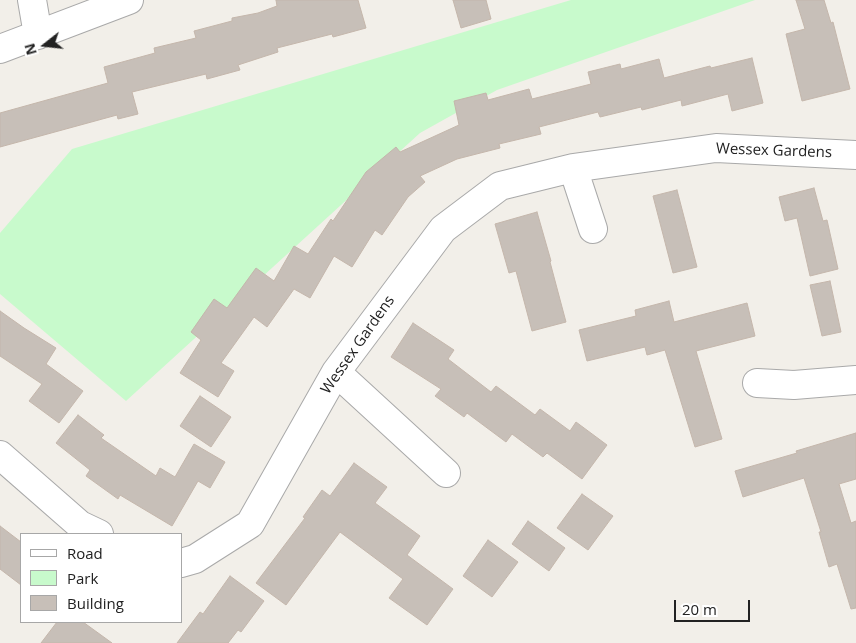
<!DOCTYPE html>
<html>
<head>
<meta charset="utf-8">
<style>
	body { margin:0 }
	#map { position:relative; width:856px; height:643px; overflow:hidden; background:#f2efe9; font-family:"Open Sans",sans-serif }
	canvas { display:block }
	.legend { position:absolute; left:20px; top:533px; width:162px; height:90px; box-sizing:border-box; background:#fff; border:1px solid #a7a7a7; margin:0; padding:6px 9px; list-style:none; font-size:15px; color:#222 }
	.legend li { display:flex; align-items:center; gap:10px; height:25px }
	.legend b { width:25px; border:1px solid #a7a7a7 }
	.north { position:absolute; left:20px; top:20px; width:50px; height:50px; -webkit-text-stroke:4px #fff; paint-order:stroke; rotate:254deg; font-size:14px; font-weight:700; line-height:20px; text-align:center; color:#222 }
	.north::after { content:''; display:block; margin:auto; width:18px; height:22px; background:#222; clip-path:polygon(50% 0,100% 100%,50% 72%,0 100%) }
	.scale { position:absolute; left:674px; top:600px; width:76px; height:22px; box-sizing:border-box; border:2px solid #222; border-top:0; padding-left:6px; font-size:15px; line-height:18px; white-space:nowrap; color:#222; -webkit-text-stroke:4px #fff; paint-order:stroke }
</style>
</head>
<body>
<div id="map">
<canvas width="856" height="643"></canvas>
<ul class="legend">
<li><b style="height:6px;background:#fff"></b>Road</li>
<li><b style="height:14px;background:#c8facc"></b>Park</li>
<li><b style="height:14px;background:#c7bfb8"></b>Building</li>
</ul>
<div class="north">N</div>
<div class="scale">20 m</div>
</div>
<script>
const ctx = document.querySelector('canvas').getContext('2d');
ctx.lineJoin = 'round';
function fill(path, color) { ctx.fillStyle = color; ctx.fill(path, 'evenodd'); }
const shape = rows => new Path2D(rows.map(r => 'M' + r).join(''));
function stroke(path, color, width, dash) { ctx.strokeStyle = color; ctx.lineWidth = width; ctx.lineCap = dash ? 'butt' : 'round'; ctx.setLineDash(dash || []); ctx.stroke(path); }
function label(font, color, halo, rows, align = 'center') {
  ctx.font = font + ' "Open Sans",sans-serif'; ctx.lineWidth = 4; ctx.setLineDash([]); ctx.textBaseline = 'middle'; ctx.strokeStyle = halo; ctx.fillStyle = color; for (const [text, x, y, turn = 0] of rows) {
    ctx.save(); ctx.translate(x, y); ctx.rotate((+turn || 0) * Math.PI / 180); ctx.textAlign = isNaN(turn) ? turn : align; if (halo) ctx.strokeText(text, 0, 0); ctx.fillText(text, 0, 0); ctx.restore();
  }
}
const park = shape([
	[571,0,755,0,497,90,420,133,126,401,0,294,0,233,72,149]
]);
const building = shape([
	[276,0,358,0,366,28,333,37,332,34,277,48,278,52,238,65,240,70,207,79,206,74,132,92,138,114,118,119,117,115,0,147,0,113,108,83,104,67,155,53,154,48,196,38,194,31,232,21,232,18,258,13,277,6,276,0],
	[453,0,486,0,491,19,461,28,453,0],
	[796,0,824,0,831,23,833,22,850,89,802,101,786,34,805,29,796,0],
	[752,58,763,103,732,111,728,94,682,106,681,100,642,110,641,107,600,117,598,112,539,127,541,134,499,144,500,148,457,159,420,176,425,182,408,197,382,235,375,230,352,267,334,256,310,298,294,289,267,327,254,317,221,363,234,371,218,397,180,373,201,340,191,332,214,299,227,308,256,268,274,281,294,246,308,254,331,219,333,221,366,172,396,147,400,152,459,125,454,101,486,93,488,100,529,89,532,99,591,84,588,72,620,64,621,69,659,59,664,78,710,66,711,68,752,58],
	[814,188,823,221,827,220,838,269,810,276,797,218,785,221,779,197,814,188],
	[677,190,697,267,673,273,653,196,677,190],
	[537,212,551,261,550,262,566,322,532,331,516,271,509,273,495,224,537,212],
	[830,281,841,332,822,336,810,285,830,281],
	[669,301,674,322,747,303,755,336,696,351,722,439,695,447,665,350,647,355,645,347,587,361,579,330,636,316,635,310,669,301],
	[0,311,24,328,56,348,46,364,83,391,59,423,29,401,42,384,0,356,0,311],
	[413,323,454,350,448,359,491,392,496,386,535,415,540,409,570,431,576,422,607,445,582,479,547,453,543,457,512,434,506,442,467,413,464,417,435,396,441,389,391,357,413,323],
	[200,396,231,417,211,447,180,426,200,396],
	[78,415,104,435,101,438,156,476,160,468,175,477,194,444,225,462,210,488,198,481,172,526,120,495,118,499,86,476,90,470,56,443,78,415],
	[856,433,856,479,839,484,851,523,856,521,856,608,851,609,837,564,829,567,819,532,821,532,804,478,743,497,735,471,797,453,796,451,856,433],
	[354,463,387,487,375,503,420,536,407,555,453,589,427,625,389,598,403,579,340,532,286,605,256,583,305,518,303,517,322,490,330,496,354,463],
	[582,494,613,516,588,550,557,528,582,494],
	[528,521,565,548,549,571,512,544,528,521],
	[0,526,21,542,21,585,0,569,0,526],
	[488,540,518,562,492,597,463,576,488,540],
	[230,576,264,601,241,632,238,630,228,643,177,643,200,612,203,614,230,576],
	[57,622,83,622,112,643,41,643,57,622]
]);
const minor = shape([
	[32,0,38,35],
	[0,49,129,0],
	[573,168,593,229],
	[336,372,446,473],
	[757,383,794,385,856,380],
	[0,455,80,525,99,534],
	[181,563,195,559,250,524,336,372,443,229,500,186,573,168,716,148,856,155]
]);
const streetNames = [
	["Wessex Gardens",774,151,2],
	["Wessex Gardens",358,345,-55]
];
fill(park, '#c8facc');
fill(building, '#c7bfb8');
stroke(building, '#c4b6ab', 1);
stroke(minor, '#a9a9a9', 30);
stroke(minor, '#fff', 28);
label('15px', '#222', '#fff', streetNames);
</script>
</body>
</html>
